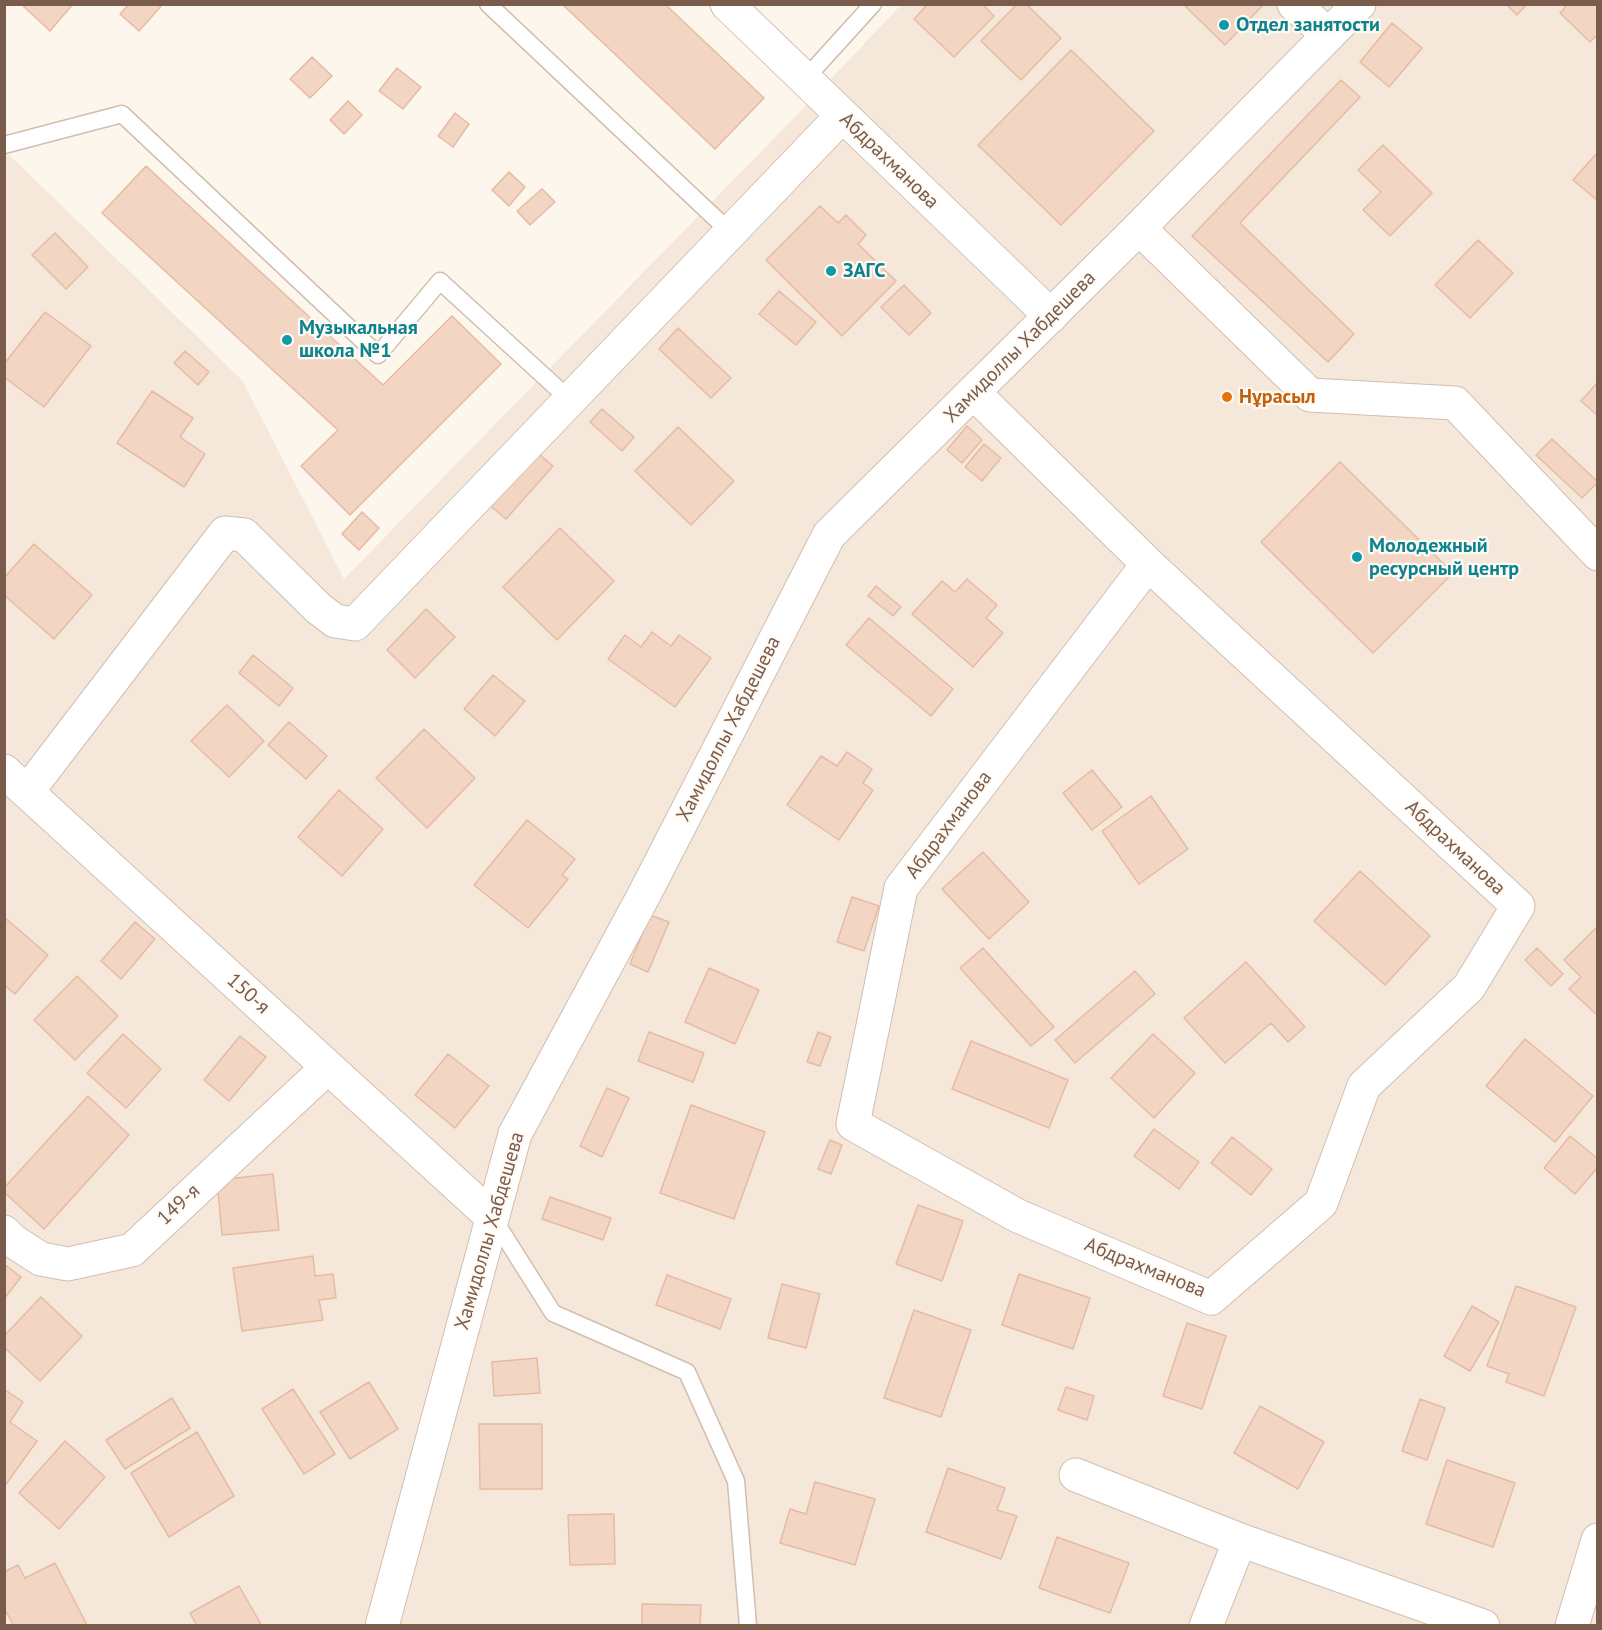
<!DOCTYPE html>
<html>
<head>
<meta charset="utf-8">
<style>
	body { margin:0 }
	#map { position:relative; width:1602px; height:1630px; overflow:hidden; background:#fdf6ec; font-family:"PT Sans",sans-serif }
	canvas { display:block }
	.frame { position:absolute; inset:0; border:6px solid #7a5c4d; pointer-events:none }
</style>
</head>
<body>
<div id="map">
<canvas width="1602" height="1630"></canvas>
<div class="frame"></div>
</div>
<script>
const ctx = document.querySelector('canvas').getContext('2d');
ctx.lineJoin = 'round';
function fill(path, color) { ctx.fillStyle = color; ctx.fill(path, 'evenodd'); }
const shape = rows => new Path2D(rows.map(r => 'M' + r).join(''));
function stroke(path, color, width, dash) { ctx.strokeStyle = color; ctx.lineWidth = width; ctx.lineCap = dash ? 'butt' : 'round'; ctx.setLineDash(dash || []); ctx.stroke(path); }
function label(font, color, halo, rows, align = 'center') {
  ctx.font = font + ' "PT Sans",sans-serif'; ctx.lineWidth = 4.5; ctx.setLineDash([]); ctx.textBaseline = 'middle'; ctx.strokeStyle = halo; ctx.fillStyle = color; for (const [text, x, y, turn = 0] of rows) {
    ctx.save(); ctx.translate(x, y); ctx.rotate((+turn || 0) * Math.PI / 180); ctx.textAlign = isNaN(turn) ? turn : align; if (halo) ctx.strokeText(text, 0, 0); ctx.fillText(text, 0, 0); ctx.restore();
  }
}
const residential = shape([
	[901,5,1597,5,1597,1625,5,1625,4,150,242,380,344,579,791,121]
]);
const building = shape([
	[21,4,73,4,50,31,21,4],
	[129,4,163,4,139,31,120,14,129,4],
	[562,4,665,4,764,98,715,149,562,4],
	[928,4,982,4,994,16,954,57,914,19,928,4],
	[1017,4,1026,4,1061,38,1021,80,981,41,1017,4],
	[1183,4,1262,4,1263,5,1225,45,1183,4],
	[1506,4,1527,4,1517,15,1506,4],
	[1568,4,1598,4,1598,34,1590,42,1560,13,1568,4],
	[1392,23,1422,48,1389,87,1360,62,1392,23],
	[1071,50,1154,131,1061,225,978,145,1071,50],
	[312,57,332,76,310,98,290,79,312,57],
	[397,68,421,87,403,109,379,91,397,68],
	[1341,80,1360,97,1240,223,1354,334,1328,362,1192,236,1341,80],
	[348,101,362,115,344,134,330,120,348,101],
	[455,113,469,124,453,147,438,136,455,113],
	[1383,145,1432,193,1390,236,1363,210,1381,192,1358,170,1383,145],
	[1598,152,1598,201,1573,180,1598,152],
	[146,166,383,385,452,316,501,364,350,515,301,466,338,430,102,213,146,166],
	[509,172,525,187,509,206,492,190,509,172],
	[542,189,555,202,530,225,517,211,542,189],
	[820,206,838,223,846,215,866,235,858,244,896,281,842,336,766,260,820,206],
	[55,233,88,267,66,289,32,255,55,233],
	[1478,240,1513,273,1470,318,1435,285,1478,240],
	[904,285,931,313,909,335,881,307,904,285],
	[779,291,816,322,796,345,759,314,779,291],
	[45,312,91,346,44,407,4,377,4,364,45,312],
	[678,328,731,378,711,398,659,349,678,328],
	[185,351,209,372,198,385,174,363,185,351],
	[1598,382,1598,416,1581,401,1598,382],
	[152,391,193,418,180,437,205,454,184,487,117,443,152,391],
	[602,409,634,437,622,451,590,422,602,409],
	[967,426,982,440,962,463,947,450,967,426],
	[678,427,734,481,691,525,635,471,678,427],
	[1552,439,1598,482,1582,498,1536,455,1552,439],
	[984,444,1001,458,982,481,965,467,984,444],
	[534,450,553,466,506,519,487,503,534,450],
	[1340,462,1453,573,1373,653,1261,542,1340,462],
	[362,512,379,528,359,550,342,534,362,512],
	[560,528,614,581,557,640,503,587,560,528],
	[34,544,92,595,54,639,4,595,4,578,34,544],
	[967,579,997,605,986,618,1003,633,973,667,912,614,942,581,955,592,967,579],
	[876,586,901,607,893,616,868,596,876,586],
	[426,609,455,637,415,678,387,650,426,609],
	[869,618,953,689,931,716,846,645,869,618],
	[652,632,671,646,679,635,711,658,675,707,608,659,625,635,641,647,652,632],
	[253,655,293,688,279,706,239,673,253,655],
	[493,675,525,701,495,736,464,709,493,675],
	[227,705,264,741,229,777,191,741,227,705],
	[289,722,327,756,306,779,268,745,289,722],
	[424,729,475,778,427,828,376,778,424,729],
	[847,752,872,769,863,783,873,790,839,840,787,805,821,756,837,766,847,752],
	[1092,770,1122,807,1092,830,1063,793,1092,770],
	[339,790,383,829,342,876,298,837,339,790],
	[1151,796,1188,849,1139,884,1102,831,1151,796],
	[527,820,575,859,562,875,568,879,528,928,474,885,527,820],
	[983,852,1029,902,989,939,942,889,983,852],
	[1360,871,1430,936,1385,985,1314,921,1360,871],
	[852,897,879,906,864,951,837,942,852,897],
	[650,915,669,922,648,972,630,964,650,915],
	[4,917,48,955,15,994,4,985,4,917],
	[135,922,155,939,121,979,101,961,135,922],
	[1598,926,1598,1016,1569,989,1581,977,1564,960,1598,926],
	[983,948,1054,1027,1031,1046,960,968,983,948],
	[1537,948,1563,974,1551,986,1525,960,1537,948],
	[1246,962,1305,1027,1288,1042,1271,1023,1225,1063,1184,1018,1246,962],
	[709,968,759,990,735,1044,685,1022,709,968],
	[1135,971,1155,994,1075,1063,1055,1040,1135,971],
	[77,976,118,1016,75,1060,34,1020,77,976],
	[649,1032,704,1053,693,1082,638,1061,649,1032],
	[818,1032,831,1037,820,1066,807,1062,818,1032],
	[123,1034,161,1069,126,1108,87,1073,123,1034],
	[1153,1034,1195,1073,1154,1118,1111,1078,1153,1034],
	[240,1036,266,1057,229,1101,204,1080,240,1036],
	[1525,1039,1593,1096,1555,1142,1486,1086,1525,1039],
	[971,1041,1068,1080,1049,1128,952,1089,971,1041],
	[448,1054,489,1086,455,1128,415,1095,448,1054],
	[607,1088,629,1098,602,1157,580,1146,607,1088],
	[88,1096,129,1135,44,1229,4,1192,4,1188,88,1096],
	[691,1105,765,1132,734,1219,660,1193,691,1105],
	[1154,1129,1199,1162,1179,1189,1134,1156,1154,1129],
	[1570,1136,1598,1159,1598,1167,1575,1194,1544,1168,1570,1136],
	[1232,1137,1272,1169,1251,1195,1211,1163,1232,1137],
	[830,1140,842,1145,831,1174,818,1169,830,1140],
	[273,1174,279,1230,222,1235,217,1180,273,1174],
	[550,1197,611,1218,603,1240,542,1219,550,1197],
	[918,1205,963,1221,942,1281,896,1264,918,1205],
	[313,1256,315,1276,333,1274,336,1298,319,1300,323,1320,242,1331,233,1268,313,1256],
	[4,1264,21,1277,4,1299,4,1264],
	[1019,1274,1090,1298,1073,1349,1002,1325,1019,1274],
	[667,1275,731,1299,720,1329,656,1305,667,1275],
	[782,1284,820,1294,806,1348,768,1338,782,1284],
	[1516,1286,1576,1307,1544,1396,1506,1382,1509,1374,1487,1366,1516,1286],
	[41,1297,82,1336,40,1381,4,1347,4,1336,41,1297],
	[1472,1306,1499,1322,1470,1371,1444,1356,1472,1306],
	[914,1310,971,1330,941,1417,884,1398,914,1310],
	[1187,1323,1226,1336,1202,1409,1163,1396,1187,1323],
	[537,1358,540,1393,494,1396,492,1362,537,1358],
	[369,1382,398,1429,350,1459,320,1412,369,1382],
	[1066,1387,1094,1396,1087,1420,1058,1410,1066,1387],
	[4,1389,23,1402,10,1422,37,1441,4,1487,4,1389],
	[293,1389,335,1454,304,1474,262,1409,293,1389],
	[172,1398,190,1428,125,1469,106,1440,172,1398],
	[1420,1399,1445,1408,1427,1460,1402,1451,1420,1399],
	[1260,1406,1324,1442,1298,1489,1234,1453,1260,1406],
	[479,1424,542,1424,542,1489,480,1489,479,1424],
	[197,1432,234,1496,169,1537,131,1473,197,1432],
	[65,1441,105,1477,59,1529,19,1493,65,1441],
	[1447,1460,1515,1483,1493,1547,1426,1524,1447,1460],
	[948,1468,1005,1488,997,1510,1017,1516,1001,1559,926,1532,948,1468],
	[815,1482,875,1499,855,1565,780,1543,790,1509,806,1514,815,1482],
	[614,1514,615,1564,570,1565,568,1515,614,1514],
	[1057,1537,1129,1563,1110,1613,1039,1588,1057,1537],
	[55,1563,87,1625,14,1626,4,1608,4,1572,18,1565,25,1578,55,1563],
	[239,1586,262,1626,197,1626,190,1613,239,1586],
	[642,1604,701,1605,700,1626,642,1626,642,1604]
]);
const lane = shape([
	[488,4,730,232],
	[805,79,873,4],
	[4,145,122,114,378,355,440,281,570,400],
	[493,1218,553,1313,687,1372,736,1481,748,1626]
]);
const street = shape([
	[727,4,1051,316],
	[1294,4,1328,35],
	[1139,228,1310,395,1455,403,1598,554],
	[974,393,1148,564,1518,906,1469,987,1364,1086,1321,1203,1211,1298,1018,1216,853,1124,901,888,1148,564],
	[4,771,492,1217],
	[27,792,225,533,244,535,318,608,335,621,355,624,842,116],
	[4,1232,13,1241,41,1259,68,1264,132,1250,328,1067],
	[1076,1475,1240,1540,1483,1626],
	[382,1626,515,1134,644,895,829,535,1139,228,1359,4],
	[1206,1626,1240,1540],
	[1572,1626,1598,1540]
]);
const markers = [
	[1224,25,6,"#0f9aa8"],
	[831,271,6,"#0f9aa8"],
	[287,340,6,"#0f9aa8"],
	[1227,397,6,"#e8710a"],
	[1357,557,6,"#0f9aa8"]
];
const cultureNames = [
	["Отдел занятости",1236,25],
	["ЗАГС",843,271],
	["Музыкальная",299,328],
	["школа №1",299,351],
	["Молодежный",1369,546],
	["ресурсный центр",1369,569]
];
const streetNames = [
	["Абдрахманова",889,161,44],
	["Хамидоллы Хабдешева",1020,347,-45],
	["Хамидоллы Хабдешева",729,729,-63],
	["Абдрахманова",949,825,-53],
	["Абдрахманова",1455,848,43],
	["150-я",248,994,42],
	["149-я",179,1205,-43],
	["Хамидоллы Хабдешева",490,1231,-74],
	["Абдрахманова",1145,1268,22]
];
const foodNames = [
	["Нұрасыл",1239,397]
];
fill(residential, '#f5e8da');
fill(building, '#f3d5c3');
stroke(building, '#e6bba3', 1.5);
stroke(lane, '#d1beb0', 19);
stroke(street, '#d1beb0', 35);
stroke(lane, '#fff', 16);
stroke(street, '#fff', 33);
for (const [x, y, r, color] of markers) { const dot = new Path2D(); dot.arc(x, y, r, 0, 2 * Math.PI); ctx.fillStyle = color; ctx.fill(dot); stroke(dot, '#fffaf3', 2); }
label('bold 20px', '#0d838f', '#fffaf3', cultureNames, 'left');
label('20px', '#7a5c4d', '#fffaf3', streetNames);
label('bold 20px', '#c56008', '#fffaf3', foodNames, 'left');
</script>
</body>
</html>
